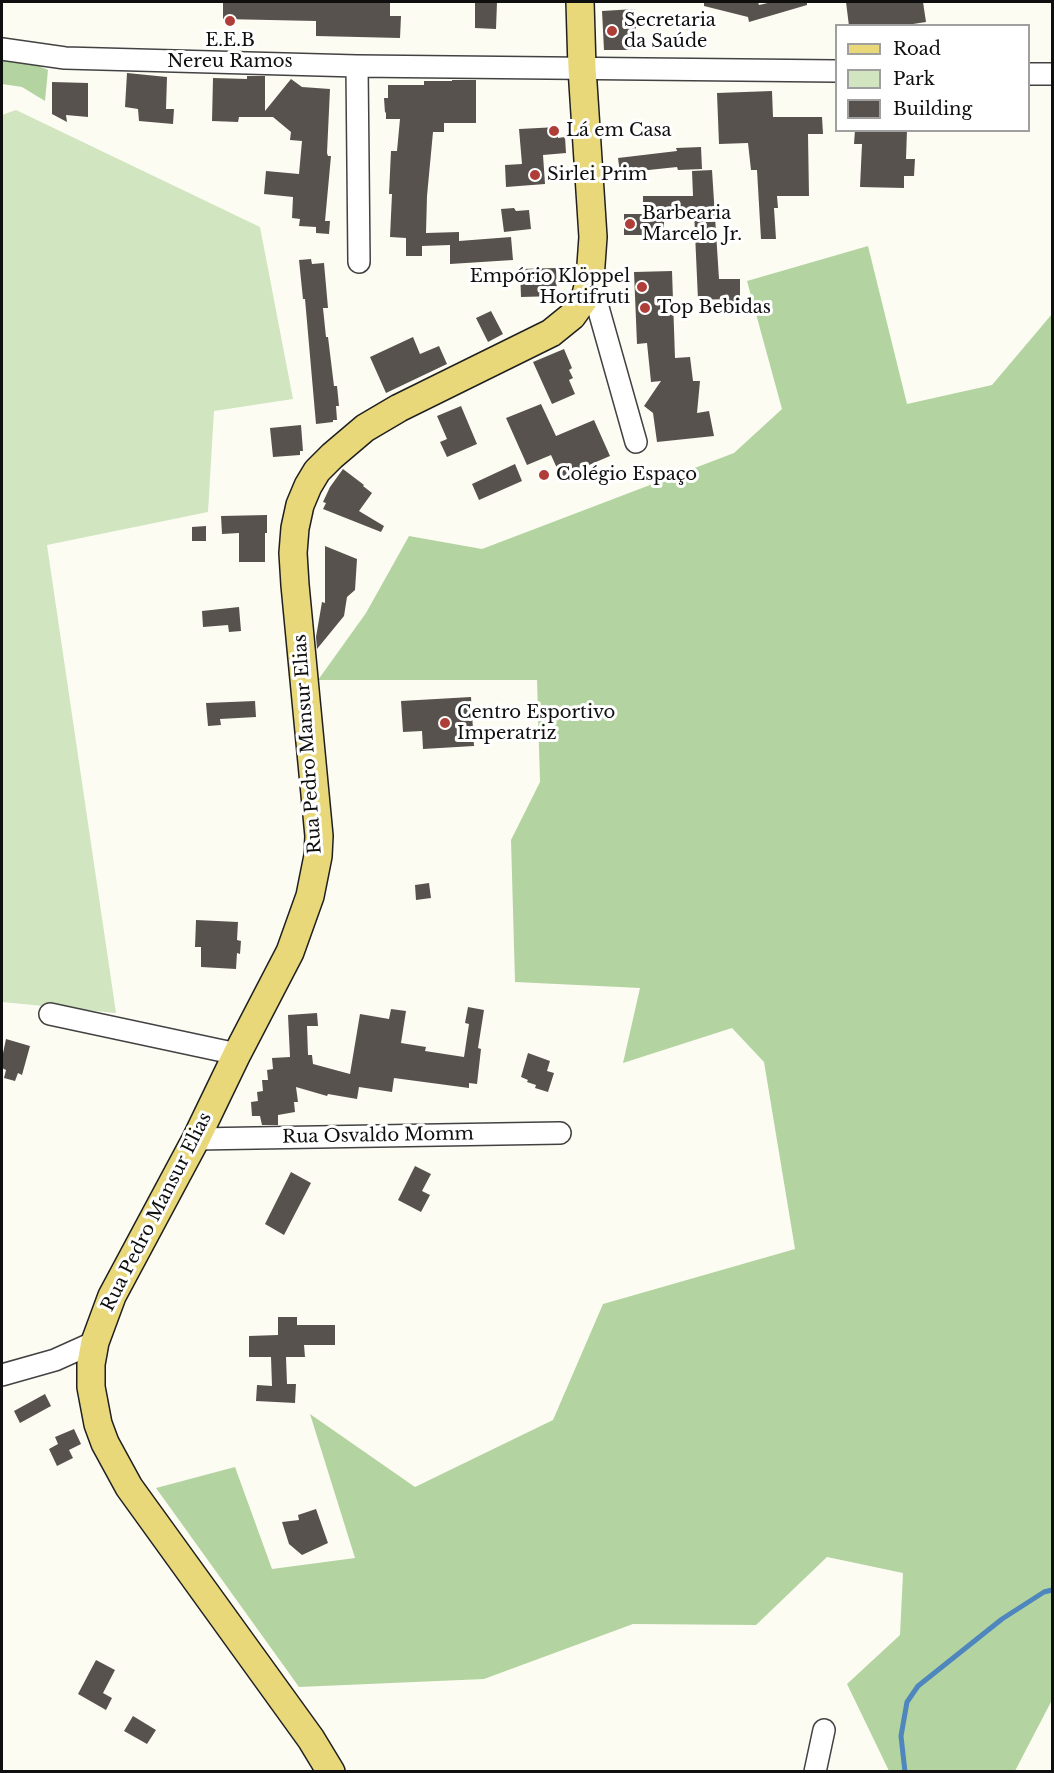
<!DOCTYPE html>
<html>
<head>
<meta charset="utf-8">
<style>
	body { margin:0 }
	#map { position:relative; width:1054px; height:1773px; overflow:hidden; background:#fdfcf3; font-family:"Libre Baskerville",serif }
	canvas { display:block }
	.frame { position:absolute; inset:0; border:3px solid #0f0f0f; pointer-events:none }
	.legend { position:absolute; left:835px; top:24px; width:195px; height:108px; box-sizing:border-box; background:#fff; border:2px solid #9f9f9f; margin:0; padding:8px 10px; list-style:none; font-size:18px; color:#0f0f0f }
	.legend li { display:flex; align-items:center; gap:12px; height:30px }
	.legend b { width:30px; border:2px solid #9f9f9f }
</style>
</head>
<body>
<div id="map">
<canvas width="1054" height="1773"></canvas>
<div class="frame"></div>
<ul class="legend">
<li><b style="height:8px;background:#e8d879"></b>Road</li>
<li><b style="height:16px;background:#d0e5c0"></b>Park</li>
<li><b style="height:16px;background:#57524d"></b>Building</li>
</ul>
</div>
<script>
const ctx = document.querySelector('canvas').getContext('2d');
ctx.lineJoin = 'round';
function fill(path, color) { ctx.fillStyle = color; ctx.fill(path, 'evenodd'); }
const shape = rows => new Path2D(rows.map(r => 'M' + r).join(''));
function stroke(path, color, width, dash) { ctx.strokeStyle = color; ctx.lineWidth = width; ctx.lineCap = dash ? 'butt' : 'round'; ctx.setLineDash(dash || []); ctx.stroke(path); }
function label(font, color, halo, rows, align = 'center') {
  ctx.font = font + ' "Libre Baskerville",serif'; ctx.lineWidth = 6; ctx.setLineDash([]); ctx.textBaseline = 'middle'; ctx.strokeStyle = halo; ctx.fillStyle = color; for (const [text, x, y, turn = 0] of rows) {
    ctx.save(); ctx.translate(x, y); ctx.rotate((+turn || 0) * Math.PI / 180); ctx.textAlign = isNaN(turn) ? turn : align; if (halo) ctx.strokeText(text, 0, 0); ctx.fillText(text, 0, 0); ctx.restore();
  }
}
const green = shape([
	[16,110,260,227,293,399,214,411,208,512,47,545,116,1013,2,1002,2,115]
]);
const forest = shape([
	[2,54,21,58,48,70,45,101,22,87,2,84],
	[868,246,907,404,992,385,1052,314,1052,1700,1015,1771,889,1771,847,1684,900,1635,903,1573,827,1557,756,1625,633,1624,484,1679,299,1687,156,1488,235,1467,272,1569,355,1558,310,1414,415,1487,553,1420,603,1304,795,1249,764,1062,732,1028,623,1063,640,988,515,982,511,840,540,782,537,680,318,680,366,613,409,536,482,549,734,453,782,409,747,281]
]);
const stream = shape([
	[905,1772,901,1736,907,1702,918,1686,1002,1619,1044,1592,1052,1590]
]);
const building = shape([
	[223,2,390,2,390,16,401,16,400,38,316,36,316,21,223,19],
	[475,2,497,2,496,29,475,28],
	[704,2,758,2,759,5,772,2,807,2,807,5,749,22,748,17,704,6],
	[846,2,923,2,926,22,900,26,849,26],
	[635,9,637,50,604,50,602,11],
	[127,73,167,77,166,109,174,109,173,124,139,121,138,109,125,107],
	[247,76,265,76,265,111,291,79,302,87,330,89,327,153,328,156,331,156,325,221,330,221,329,234,316,233,316,227,299,226,300,219,292,218,293,197,264,194,266,171,299,174,302,141,290,140,291,132,273,117,239,117,238,122,212,121,213,78,247,79],
	[452,80,476,80,476,123,444,123,444,132,433,132,427,196,426,233,459,232,459,241,511,237,513,260,450,264,450,245,422,246,422,256,406,256,406,238,390,237,392,194,389,194,391,151,397,151,400,119,386,119,386,112,385,113,384,98,388,98,388,85,424,85,424,81,452,81],
	[52,82,88,83,88,117,66,115,67,122,52,114],
	[772,91,773,117,822,117,823,134,808,134,809,196,777,196,778,208,774,208,776,239,761,239,757,170,751,170,748,143,719,144,717,93],
	[558,127,558,138,565,137,566,153,543,155,545,184,506,187,505,165,522,164,519,129],
	[855,130,907,130,906,159,915,159,914,176,904,176,904,188,860,187,862,144,854,144],
	[701,147,702,169,678,170,677,167,620,173,618,158,677,151,676,148],
	[712,170,719,279,740,279,740,303,728,303,728,299,698,300,694,211,664,211,664,230,649,230,649,235,624,235,624,214,643,214,643,196,693,196,692,171],
	[514,208,516,211,529,210,531,229,504,232,501,209],
	[311,259,312,264,324,263,328,308,323,308,326,337,328,337,334,386,337,386,339,406,336,406,337,420,333,420,333,422,316,424,305,299,303,299,299,260],
	[556,268,557,296,521,297,520,269],
	[672,271,675,358,690,357,693,381,700,381,697,413,709,411,714,436,657,442,653,413,644,406,661,381,651,382,647,343,637,344,634,272],
	[491,311,503,334,488,342,476,318],
	[413,337,420,354,439,346,447,364,386,393,370,357],
	[564,349,572,368,569,370,573,378,569,380,575,394,552,404,533,362],
	[541,404,556,436,594,420,610,456,561,477,551,455,527,465,506,418],
	[461,406,477,444,447,457,440,442,447,439,437,416],
	[301,425,303,451,300,451,300,455,273,457,270,428],
	[515,464,522,481,479,500,472,484],
	[343,469,364,485,363,486,372,493,359,511,384,526,381,532,323,509,326,503,323,502,330,487],
	[267,515,267,533,265,533,265,562,239,562,239,533,222,534,221,516],
	[206,526,206,541,192,541,192,527],
	[325,546,357,559,355,590,347,597,344,616,317,649,316,637,322,602,325,603],
	[239,607,241,631,229,632,228,625,203,627,202,611],
	[471,697,474,746,423,749,422,731,403,732,401,701],
	[255,701,256,717,220,719,221,725,208,726,206,703],
	[429,883,431,898,416,900,415,885],
	[196,920,238,922,237,940,241,941,240,954,237,953,236,969,201,967,201,947,195,947],
	[468,1007,484,1010,478,1048,481,1049,477,1084,469,1083,469,1088,394,1078,392,1092,359,1087,357,1099,328,1094,327,1096,296,1087,298,1102,294,1102,295,1112,278,1115,278,1125,262,1125,260,1116,252,1116,251,1102,258,1101,257,1092,263,1091,262,1080,268,1080,267,1070,273,1069,272,1058,290,1057,288,1015,317,1013,318,1026,307,1026,308,1055,312,1055,313,1064,350,1074,360,1014,389,1019,391,1009,406,1011,401,1043,426,1047,425,1051,464,1057,469,1024,465,1023],
	[6,1039,30,1046,22,1075,18,1073,15,1081,4,1078,6,1070,2,1068,2,1058],
	[528,1053,550,1061,547,1071,554,1073,548,1092,535,1088,536,1085,527,1082,528,1080,521,1077],
	[415,1166,431,1174,422,1191,430,1195,421,1212,398,1200],
	[291,1172,311,1183,284,1235,265,1224],
	[278,1317,297,1317,297,1325,335,1325,335,1345,304,1345,305,1357,286,1357,287,1384,296,1384,295,1403,256,1401,257,1385,272,1386,271,1357,249,1357,249,1336,278,1335],
	[45,1394,51,1406,20,1423,14,1411],
	[74,1429,81,1444,69,1450,73,1458,57,1466,49,1449,58,1444,55,1437],
	[316,1509,328,1543,302,1555,289,1544,282,1522,299,1520,298,1515],
	[96,1660,115,1670,103,1693,112,1698,106,1710,78,1694],
	[133,1716,156,1730,147,1744,124,1731]
]);
const minor = shape([
	[2,49,65,58,357,66,836,71],
	[357,66,359,262],
	[1028,74,1052,74],
	[590,279,636,442],
	[50,1014,237,1054],
	[196,1139,560,1133],
	[2,1375,55,1360,95,1342],
	[815,1772,824,1730]
]);
const major = shape([
	[331,1772,311,1739,129,1487,105,1443,98,1424,91,1387,91,1364,95,1342,112,1296,196,1139,237,1054,290,952,310,896,318,856,319,836,295,585,293,553,295,528,300,505,308,486,317,471,332,456,365,428,399,408,551,333,572,316,585,298,590,279,593,237,582,68,580,2]
]);
const markers = [
	[230,21,6,"#af3e38"],
	[612,31,6,"#af3e38"],
	[554,131,6,"#af3e38"],
	[535,175,6,"#af3e38"],
	[630,224,6,"#af3e38"],
	[642,287,6,"#af3e38"],
	[645,308,6,"#af3e38"],
	[544,475,6,"#af3e38"],
	[445,723,6,"#af3e38"]
];
const poiNames = [
	["Secretaria",624,21],
	["da Saúde",624,42],
	["E.E.B",230,41,"center"],
	["Nereu Ramos",230,62,"center"],
	["Lá em Casa",566,131],
	["Sirlei Prim",547,175],
	["Barbearia",642,214],
	["Marcelo Jr.",642,235],
	["Empório Klöppel",630,277,"right"],
	["Hortifruti",630,298,"right"],
	["Top Bebidas",657,308],
	["Colégio Espaço",556,475],
	["Centro Esportivo",457,713],
	["Imperatriz",457,734]
];
const streetNames = [
	["Rua Pedro Mansur Elias",308,744,-94],
	["Rua Osvaldo Momm",378,1136,-1],
	["Rua Pedro Mansur Elias",157,1212,-63]
];
fill(green, '#d0e5c0');
fill(forest, '#b3d4a1');
stroke(stream, '#4e86bd', 5);
fill(building, '#57524d');
stroke(minor, '#424242', 24);
stroke(major, '#202020', 30);
stroke(minor, '#fff', 21);
stroke(major, '#e8d879', 27);
for (const [x, y, r, color] of markers) { const dot = new Path2D(); dot.arc(x, y, r, 0, 2 * Math.PI); ctx.fillStyle = color; ctx.fill(dot); stroke(dot, '#fff', 2); }
label('18px', '#0f0f0f', '#fff', poiNames, 'left');
label('18px', '#0f0f0f', '#fff', streetNames);
</script>
</body>
</html>
